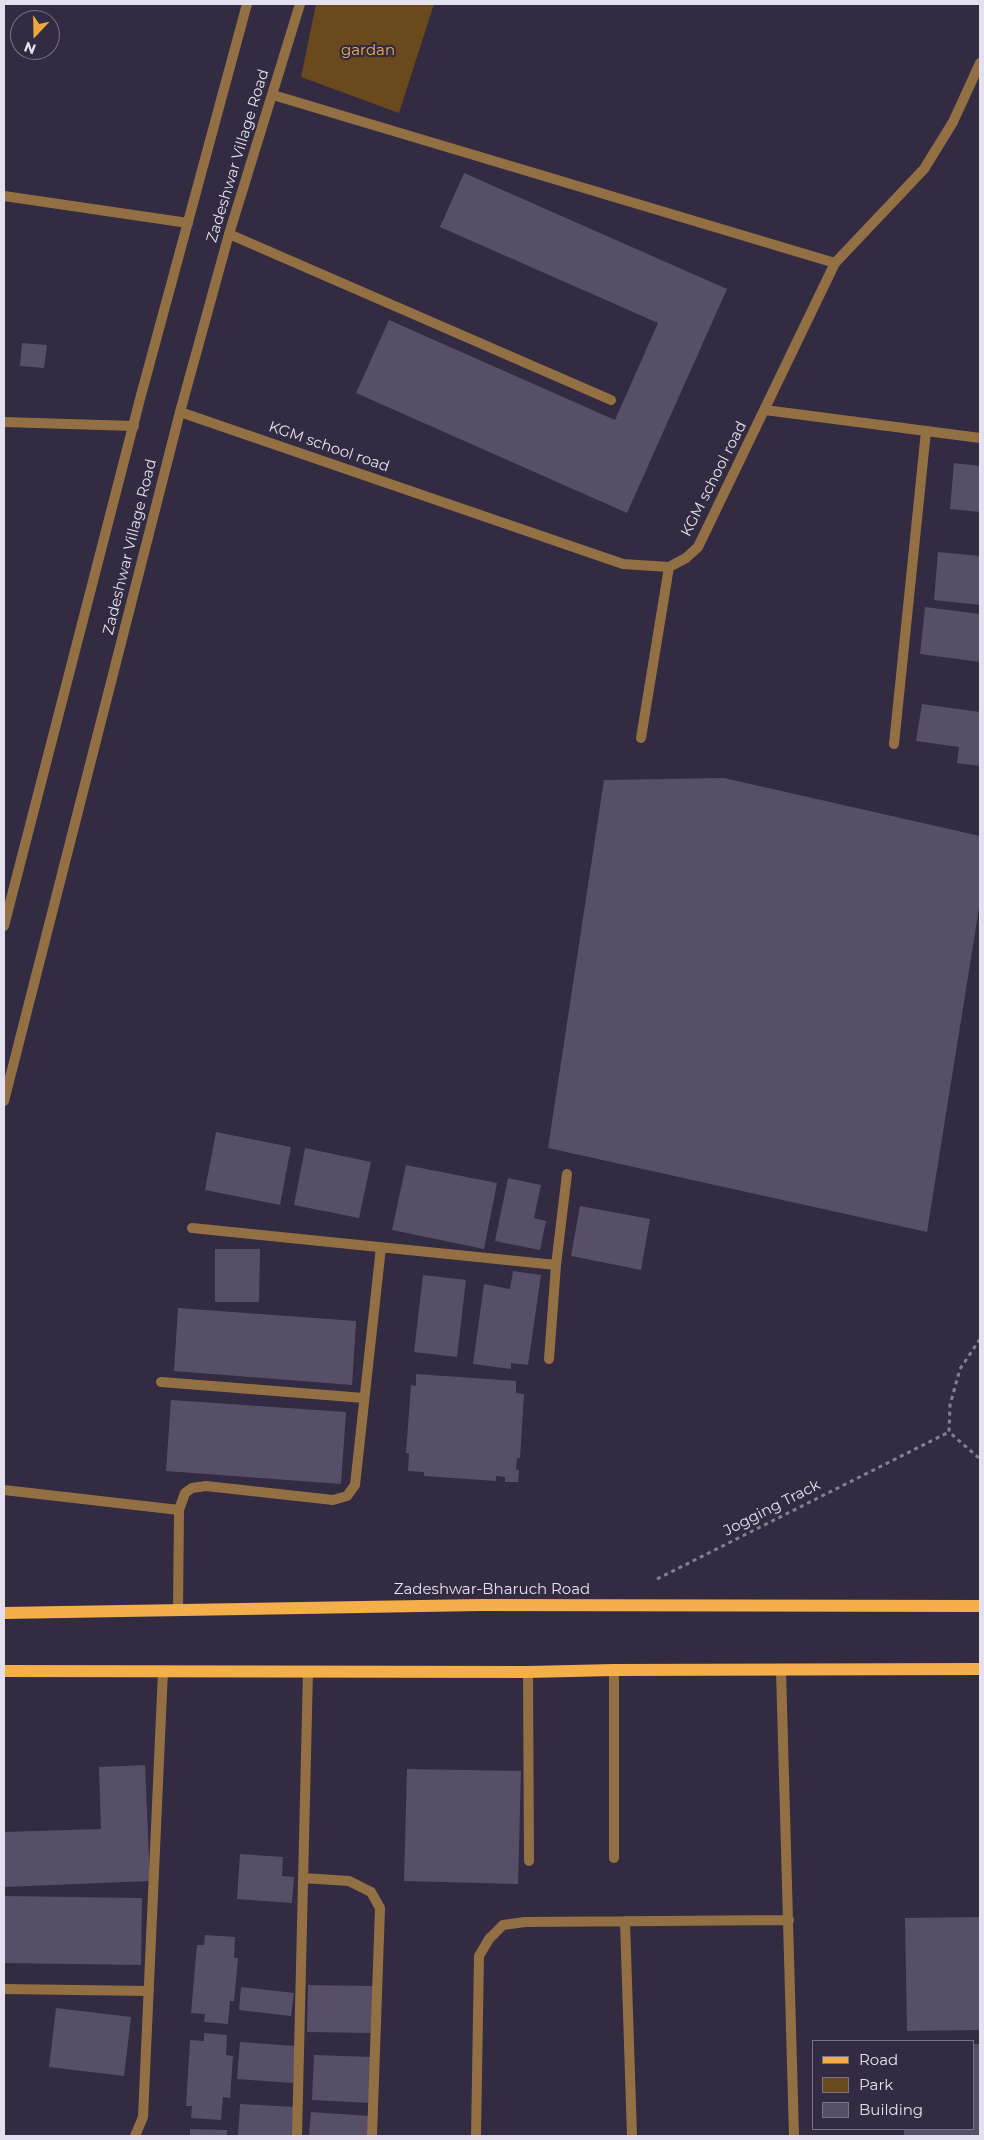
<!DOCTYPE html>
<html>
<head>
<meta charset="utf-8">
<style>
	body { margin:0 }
	#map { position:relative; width:984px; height:2140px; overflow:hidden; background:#322b41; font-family:Montserrat,sans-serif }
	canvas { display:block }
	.frame { position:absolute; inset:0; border:5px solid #e4e0ef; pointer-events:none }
	.legend { position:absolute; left:812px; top:2040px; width:162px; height:90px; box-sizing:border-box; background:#322b41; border:1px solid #797387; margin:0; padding:6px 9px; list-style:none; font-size:15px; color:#e4e0ef }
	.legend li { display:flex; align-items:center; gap:10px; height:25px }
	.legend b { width:25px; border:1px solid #797387 }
	.north { position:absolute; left:10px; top:10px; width:50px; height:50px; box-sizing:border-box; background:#322b41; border:1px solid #797387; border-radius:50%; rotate:201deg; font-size:14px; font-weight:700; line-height:20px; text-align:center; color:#e4e0ef }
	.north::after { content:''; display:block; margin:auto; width:18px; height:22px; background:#eea73c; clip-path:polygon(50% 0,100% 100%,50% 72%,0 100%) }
</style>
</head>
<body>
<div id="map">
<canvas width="984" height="2140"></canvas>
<div class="frame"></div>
<ul class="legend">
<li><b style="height:6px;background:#f4af4a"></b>Road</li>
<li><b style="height:14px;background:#6a4a1c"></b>Park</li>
<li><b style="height:14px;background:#574f67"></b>Building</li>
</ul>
<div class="north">N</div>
</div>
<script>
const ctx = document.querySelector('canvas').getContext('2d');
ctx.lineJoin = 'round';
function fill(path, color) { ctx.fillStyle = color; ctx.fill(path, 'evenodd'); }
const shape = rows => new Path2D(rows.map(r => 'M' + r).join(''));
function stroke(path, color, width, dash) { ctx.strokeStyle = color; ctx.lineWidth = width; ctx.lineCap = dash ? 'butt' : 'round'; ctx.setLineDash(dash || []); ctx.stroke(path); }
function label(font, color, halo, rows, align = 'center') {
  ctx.font = font + ' Montserrat,sans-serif'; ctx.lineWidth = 4.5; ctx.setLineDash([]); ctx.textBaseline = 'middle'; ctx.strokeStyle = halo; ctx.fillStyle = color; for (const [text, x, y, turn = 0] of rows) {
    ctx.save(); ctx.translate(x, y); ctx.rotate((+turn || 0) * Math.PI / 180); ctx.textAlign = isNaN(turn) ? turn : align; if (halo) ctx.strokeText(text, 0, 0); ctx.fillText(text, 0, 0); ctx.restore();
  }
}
const green = shape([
	[316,4,434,4,399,113,301,77]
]);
const building = shape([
	[464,173,727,289,627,513,356,393,389,320,615,420,658,323,440,227],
	[22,343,47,345,44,368,20,366],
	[954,463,980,466,980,512,950,509],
	[938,552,980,556,980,605,934,600],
	[925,607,980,614,980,662,920,654],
	[922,704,980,712,980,766,957,763,959,747,916,741],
	[724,778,980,836,980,902,927,1232,548,1148,604,780],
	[216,1132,291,1147,280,1205,205,1190],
	[305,1148,371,1162,359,1218,294,1205],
	[406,1165,497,1183,484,1249,392,1230],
	[508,1178,541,1185,534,1218,546,1221,540,1250,495,1241],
	[580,1206,650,1219,641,1270,571,1256],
	[215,1249,260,1249,259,1302,215,1302],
	[513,1271,541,1275,528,1365,511,1363,511,1369,473,1364,484,1284,510,1289],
	[423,1275,466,1280,457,1357,414,1352],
	[178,1308,356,1321,352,1385,174,1371],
	[416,1374,516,1381,516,1393,524,1394,520,1458,517,1458,516,1470,519,1470,518,1482,505,1482,505,1477,496,1476,496,1481,424,1476,424,1472,408,1471,409,1453,406,1453,411,1385,416,1386],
	[171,1400,346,1412,341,1484,166,1471],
	[145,1765,150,1881,4,1887,4,1832,101,1829,99,1767],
	[407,1769,521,1771,518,1884,404,1881],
	[240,1854,283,1857,282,1876,294,1877,292,1903,237,1899],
	[4,1896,142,1898,141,1965,4,1963],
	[980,1917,980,2030,907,2031,905,1918],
	[205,1935,235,1937,234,1958,238,1958,234,2001,230,2001,228,2024,204,2022,205,2014,191,2013,197,1945,204,1945],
	[308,1985,374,1986,374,2033,307,2032],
	[241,1987,294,1993,291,2016,239,2010],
	[56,2008,131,2017,124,2076,49,2067],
	[204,2033,227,2035,226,2055,233,2056,230,2098,223,2097,221,2120,191,2118,192,2106,186,2106,190,2040,204,2041],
	[240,2042,295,2046,293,2083,237,2079],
	[973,2044,980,2044,980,2136,904,2136,904,2129,973,2129],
	[314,2055,373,2057,371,2103,312,2100],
	[240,2104,295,2107,293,2136,238,2136],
	[311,2112,370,2116,368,2136,309,2136],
	[190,2129,227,2130,227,2136,190,2136]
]);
const path = shape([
	[980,1339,960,1369,950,1405,949,1432,980,1459],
	[657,1579,949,1432]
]);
const service = shape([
	[273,95,835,263],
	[229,234,611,400],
	[641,738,669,567],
	[192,1228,556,1265],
	[549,1359,556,1265,567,1174],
	[161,1382,364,1398],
	[4,1490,179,1510],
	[178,1610,179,1510,185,1493,192,1488,206,1486,333,1500,347,1496,355,1485,381,1247],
	[528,1672,529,1861],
	[614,1858,614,1670]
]);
const minor = shape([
	[4,196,188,223],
	[765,410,980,438],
	[180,412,623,564,669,567,686,558,698,547,835,263,924,169,953,122,980,63],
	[4,422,134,426],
	[894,744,926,431],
	[781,1670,794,2136],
	[303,1878,349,1881,371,1892,380,1908,372,2136],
	[625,1921,632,2136],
	[4,1989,149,1991],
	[135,2136,143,2117,163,1671],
	[297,2136,308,1671],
	[476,2136,479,1956,489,1939,503,1925,525,1922,789,1920]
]);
const tertiary = shape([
	[4,926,140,399,247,4],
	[4,1101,180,412,229,234,300,4]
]);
const primary = shape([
	[4,1613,481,1605,980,1606],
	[4,1671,528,1672,614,1670,980,1669]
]);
const parkNames = [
	["gardan",368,51]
];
const streetNames = [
	["Zadeshwar Village Road",238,156,-73],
	["KGM school road",329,447,19],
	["KGM school road",714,479,-63],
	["Zadeshwar Village Road",130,547,-76],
	["Jogging Track",772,1508,-27],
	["Zadeshwar-Bharuch Road",492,1590]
];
fill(green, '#6a4a1c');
fill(building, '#574f67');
stroke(path, '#847f91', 3, [4, 4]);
stroke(service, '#927044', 10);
stroke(minor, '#927044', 10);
stroke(tertiary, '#927044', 10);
stroke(primary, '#f4af4a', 12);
label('15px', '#f2af50', '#322b41', parkNames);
label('15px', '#e4e0ef', '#322b41', streetNames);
</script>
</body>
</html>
